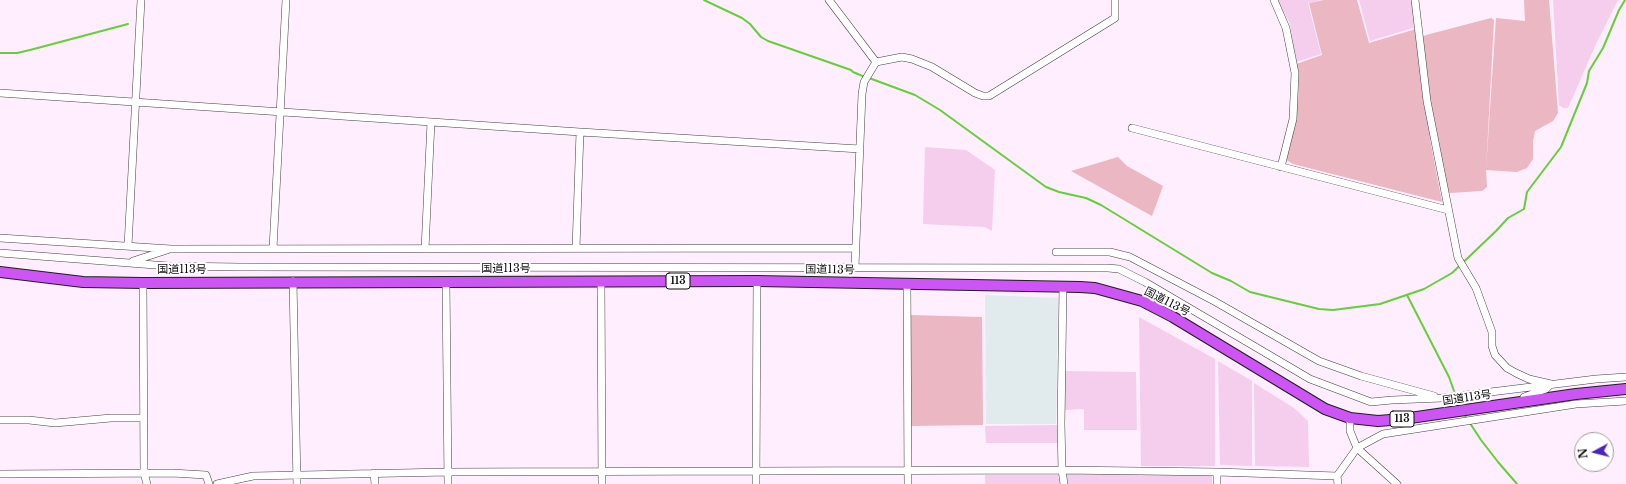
<!DOCTYPE html>
<html>
<head>
<meta charset="utf-8">
<style>
	body { margin:0 }
	#map { position:relative; width:1626px; height:484px; overflow:hidden; background:#ffeefd; font-family:"Libre Baskerville",serif }
	canvas { display:block }
	.north { position:absolute; left:1574px; top:432px; width:40px; height:40px; box-sizing:border-box; background:#fff; border:1px solid #9e9e9e; border-radius:50%; rotate:263deg; font-size:11px; font-weight:700; line-height:16px; text-align:center; color:#0d0d0d }
	.north::after { content:''; display:block; margin:auto; width:14px; height:18px; background:#4b24bf; clip-path:polygon(50% 0,100% 100%,50% 72%,0 100%) }
</style>
</head>
<body>
<div id="map">
<canvas width="1626" height="484"></canvas>
<div class="north">N</div>
</div>
<script>
const ctx = document.querySelector('canvas').getContext('2d');
ctx.lineJoin = 'round';
function fill(path, color) { ctx.fillStyle = color; ctx.fill(path, 'evenodd'); }
const shape = rows => new Path2D(rows.map(r => 'M' + r).join(''));
function stroke(path, color, width, dash) { ctx.strokeStyle = color; ctx.lineWidth = width; ctx.lineCap = dash ? 'butt' : 'round'; ctx.setLineDash(dash || []); ctx.stroke(path); }
function label(font, color, halo, rows, align = 'center') {
  ctx.font = font + ' "Libre Baskerville","Noto Sans JP",serif'; ctx.lineWidth = 4; ctx.setLineDash([]); ctx.textBaseline = 'middle'; ctx.strokeStyle = halo; ctx.fillStyle = color; for (const [text, x, y, turn = 0] of rows) {
    ctx.save(); ctx.translate(x, y); ctx.rotate((+turn || 0) * Math.PI / 180); ctx.textAlign = isNaN(turn) ? turn : align; if (halo) ctx.strokeText(text, 0, 0); ctx.fillText(text, 0, 0); ctx.restore();
  }
}
const industrial = shape([
	[985,295,1058,298,1056,424,986,424]
]);
const farmland = shape([
	[1278,0,1321,0,1308,3,1321,54,1296,62,1290,24],
	[1359,0,1413,0,1416,27,1370,41],
	[1553,0,1618,0,1596,44,1568,108,1563,108,1559,105],
	[925,147,966,150,995,170,992,231,985,227,923,224],
	[1139,317,1215,359,1215,466,1141,466],
	[1218,361,1252,381,1252,466,1220,465],
	[1065,371,1136,372,1137,430,1084,430,1084,409,1065,410],
	[1254,383,1294,408,1308,421,1309,467,1255,466],
	[1057,425,1057,443,986,443,985,426],
	[1066,474,1212,474,1212,484,1066,484],
	[985,475,1058,475,1060,484,985,484]
]);
const green = shape([
	[1324,0,1357,0,1369,43,1416,29,1431,145,1442,202,1293,164,1285,159,1298,101,1299,72,1296,64,1322,55,1309,3],
	[1524,0,1549,0,1558,113,1553,121,1535,131,1533,141,1533,159,1527,168,1517,172,1486,170,1496,18,1525,21],
	[1491,18,1494,20,1486,170,1487,187,1482,191,1450,193,1445,191,1432,114,1422,37,1426,35],
	[1118,157,1127,166,1163,186,1152,216,1071,171],
	[911,315,982,317,983,425,911,426]
]);
const stream = shape([
	[704,0,742,18,750,24,761,37,768,41,851,70,853,72,865,77],
	[0,53,17,53,30,50,128,24],
	[869,78,915,95,940,110,1046,187,1059,192,1086,198,1101,205,1212,273,1231,281,1250,292,1319,309,1333,310,1380,304,1424,289,1452,273,1496,231,1508,218,1524,209,1527,192,1561,147,1587,83,1589,71,1603,48,1619,10,1625,0],
	[1407,295,1449,377,1454,391],
	[1464,414,1481,440,1498,462,1517,484]
]);
const minor = shape([
	[829,0,876,62],
	[1274,0,1286,28,1295,73,1293,119,1281,167],
	[1415,0,1427,101,1458,258,1476,288,1492,332,1492,346,1495,355,1507,368,1516,373,1529,379,1551,384,1546,389,1524,397,1523,402],
	[0,93,580,132,860,149],
	[1132,128,1448,210],
	[0,238,171,249,856,248],
	[128,246,141,0],
	[576,248,580,132],
	[273,249,286,0],
	[425,249,431,122],
	[1056,252,1110,252,1130,257,1214,301,1319,361,1361,376,1434,396],
	[0,253,168,266,240,267,1108,268,1119,269,1145,282,1310,379,1371,402,1392,400,1442,398,1596,379,1626,377],
	[133,261,167,250],
	[855,267,862,94,864,82,876,62,902,57,912,59,932,67,975,93,983,96,989,96,1115,18,1115,0],
	[293,281,297,484],
	[446,281,448,484],
	[601,281,602,484],
	[143,283,144,473,147,484],
	[907,283,908,484],
	[1063,286,1061,424,1062,470,1064,484],
	[1350,418,1350,431,1357,448,1397,484],
	[0,420,29,420,55,423,111,418,144,418],
	[374,473,375,484],
	[0,474,172,473,206,475,209,484],
	[217,484,253,476,448,472,1062,470,1217,472,1337,476],
	[756,484,757,281],
	[1217,484,1217,472],
	[1338,484,1337,476,1357,448,1383,434,1576,404,1626,401]
]);
const highway = shape([
	[0,272,83,282,143,283,757,281,1080,287,1095,288,1142,301,1173,317,1325,409,1350,418,1378,421,1403,419,1576,394,1626,389]
]);
const shields = [
	[678,281,24],
	[1402,419,24]
];
const shieldNames = [
	["113",678,281],
	["113",1402,419]
];
const streetNames = [
	["国道113号",506,269],
	["国道113号",182,270],
	["国道113号",830,270,1],
	["国道113号",1167,302,27],
	["国道113号",1467,398,-8]
];
fill(industrial, '#e1eaec');
fill(farmland, '#f5ceed');
fill(green, '#eab7c2');
stroke(stream, '#66ce38', 2);
stroke(minor, '#404040', 8);
stroke(highway, '#1e1e1e', 12);
stroke(minor, '#fff', 7);
stroke(highway, '#ce55f5', 10);
for (const [x, y, w] of shields) { const box = new Path2D(); box.roundRect(x - w / 2, y - 8, w, 16, 3); ctx.fillStyle = '#fff'; ctx.fill(box); stroke(box, '#0d0d0d', 1); }
label('bold 10px', '#0d0d0d', null, shieldNames);
label('11px', '#0d0d0d', '#fff', streetNames);
</script>
</body>
</html>
